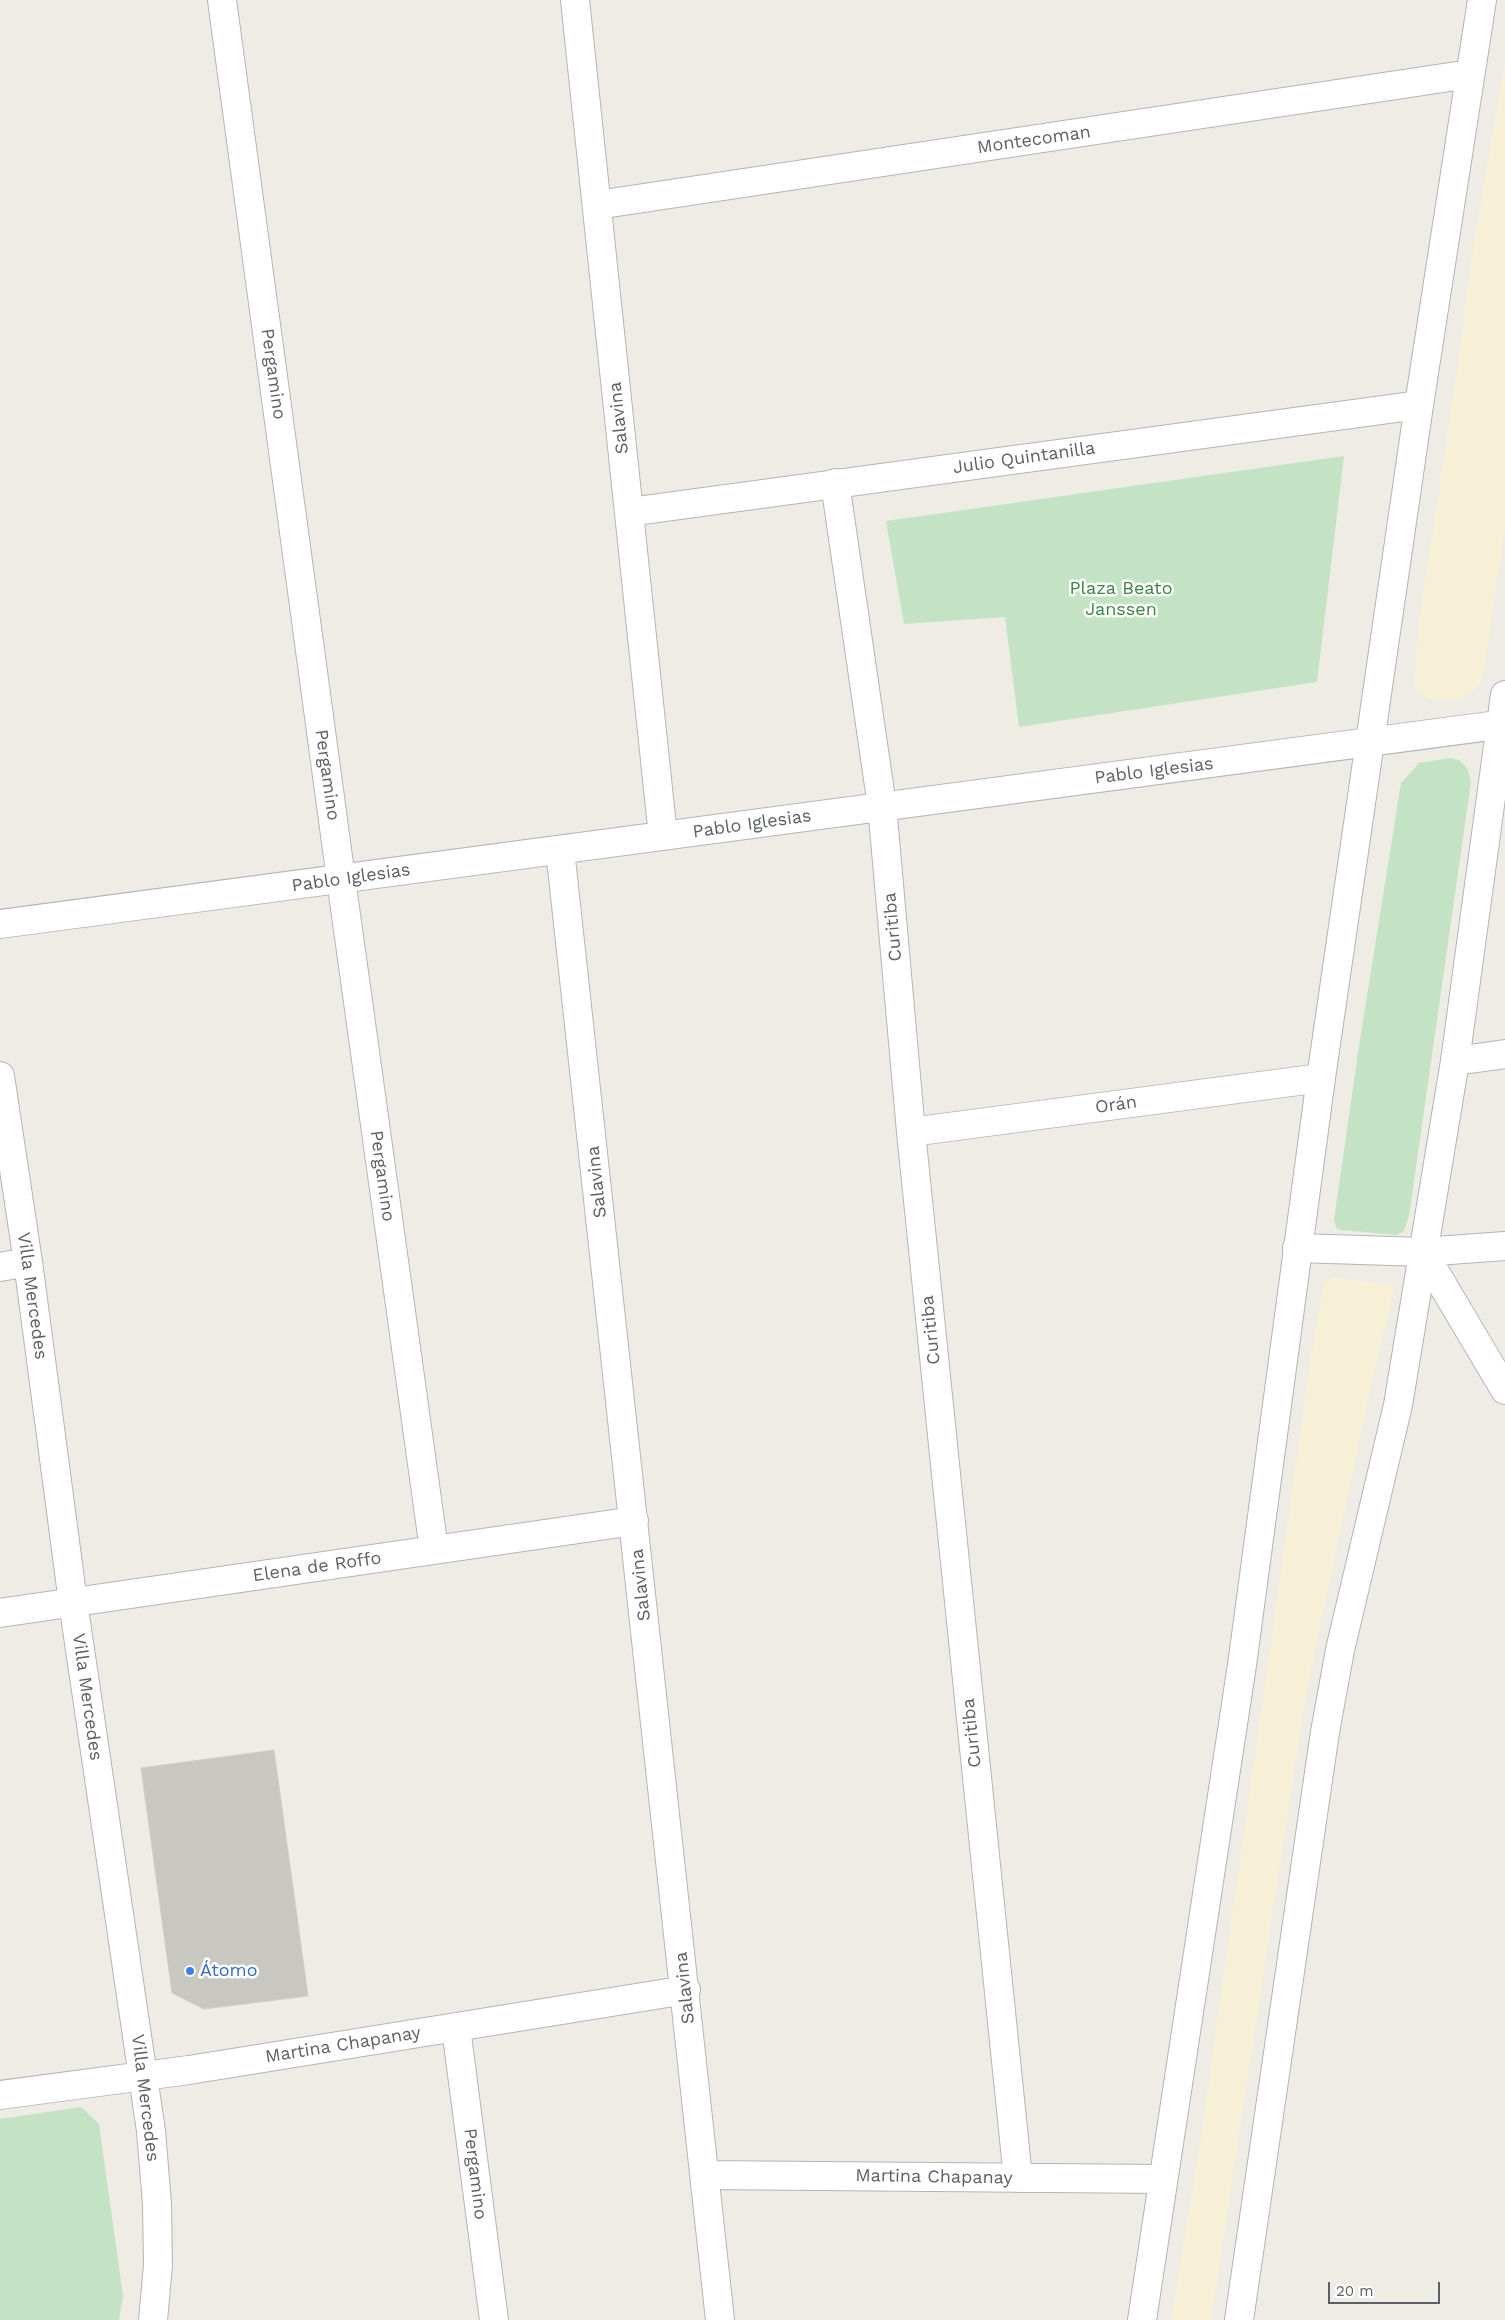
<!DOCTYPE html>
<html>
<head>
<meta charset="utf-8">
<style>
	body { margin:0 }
	#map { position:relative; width:1505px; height:2320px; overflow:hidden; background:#eeece5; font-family:"Work Sans",sans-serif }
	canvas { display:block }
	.scale { position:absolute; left:1328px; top:2282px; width:112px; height:22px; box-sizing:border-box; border:2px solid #5d6064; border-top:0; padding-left:6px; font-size:15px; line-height:18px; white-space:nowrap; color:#5d6064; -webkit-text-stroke:4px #fff; paint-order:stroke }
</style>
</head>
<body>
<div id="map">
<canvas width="1505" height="2320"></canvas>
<div class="scale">20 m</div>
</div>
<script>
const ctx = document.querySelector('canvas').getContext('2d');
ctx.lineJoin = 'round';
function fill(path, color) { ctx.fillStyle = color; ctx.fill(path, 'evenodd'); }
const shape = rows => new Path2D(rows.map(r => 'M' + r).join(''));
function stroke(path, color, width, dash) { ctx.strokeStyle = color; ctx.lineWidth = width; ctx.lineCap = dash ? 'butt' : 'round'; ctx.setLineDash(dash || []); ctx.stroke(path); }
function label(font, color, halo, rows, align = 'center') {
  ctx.font = font + ' "Work Sans",sans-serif'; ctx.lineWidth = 5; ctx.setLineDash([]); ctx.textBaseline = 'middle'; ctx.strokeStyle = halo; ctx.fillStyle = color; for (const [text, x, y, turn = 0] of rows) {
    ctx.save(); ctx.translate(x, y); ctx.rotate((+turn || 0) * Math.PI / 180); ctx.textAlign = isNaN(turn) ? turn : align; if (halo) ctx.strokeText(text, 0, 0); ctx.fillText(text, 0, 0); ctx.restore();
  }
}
const green = shape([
	[1344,456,1317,682,1019,727,1005,617,904,624,886,521],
	[1450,758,1459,760,1467,768,1471,782,1409,1216,1404,1231,1397,1235,1342,1230,1337,1229,1334,1220,1359,1046,1401,783,1419,763],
	[81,2107,99,2124,123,2296,119,2320,0,2320,0,2119]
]);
const sand = shape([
	[1505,60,1505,528,1483,675,1479,686,1460,700,1443,701,1428,698,1416,688,1414,680,1419,623,1457,370,1473,248],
	[1336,1277,1392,1285,1393,1294,1373,1375,1306,1693,1211,2320,1171,2320,1201,2137,1311,1357,1324,1285,1329,1279]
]);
const building = shape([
	[274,1750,308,1996,204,2009,172,1993,141,1768,274,1750]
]);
const street = shape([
	[222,0,341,879,434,1550],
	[575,0,663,836],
	[597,205,1470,74],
	[835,483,882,806,911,1132,1018,2178],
	[629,512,1419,405],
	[560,850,720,2320],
	[0,924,1505,724],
	[1455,1061,1505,1054],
	[0,1076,28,1262,73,1602,151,2131,157,2204,158,2265,153,2320],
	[911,1132,1321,1078],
	[1297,1248,1423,1252,1505,1246],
	[1423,1252,1505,1390],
	[0,1267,28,1262],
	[0,1613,634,1521],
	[456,2028,494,2320],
	[0,2095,189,2070,686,1990],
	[705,2175,1162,2179]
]);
const secondary = shape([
	[1142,2320,1242,1665,1321,1078,1419,405,1482,0],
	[1239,2320,1325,1732,1340,1650,1398,1405,1455,1061,1505,695]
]);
const markers = [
	[190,1971,5,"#3f7fe0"]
];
const streetNames = [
	["Montecoman",1034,140,-8],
	["Pergamino",273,374,82],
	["Salavina",619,418,-96],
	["Julio Quintanilla",1024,458,-8],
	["Pablo Iglesias",1154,771,-7],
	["Pergamino",327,775,82],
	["Pablo Iglesias",752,824,-8],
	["Pablo Iglesias",351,878,-8],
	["Curitiba",893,927,-95],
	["Orán",1116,1105,-8],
	["Pergamino",382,1176,82],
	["Salavina",597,1182,-96],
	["Villa Mercedes",32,1296,82],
	["Curitiba",931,1330,-96],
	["Elena de Roffo",317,1567,-8],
	["Salavina",641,1585,-96],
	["Villa Mercedes",87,1697,82],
	["Curitiba",972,1733,-96],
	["Salavina",685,1988,-96],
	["Martina Chapanay",343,2045,-9],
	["Villa Mercedes",145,2098,83],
	["Pergamino",475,2174,83],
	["Martina Chapanay",934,2177,1]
];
const parkNames = [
	["Plaza Beato",1121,589],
	["Janssen",1121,610]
];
const shopNames = [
	["Átomo",200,1971]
];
fill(green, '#c4e3c5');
fill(sand, '#f7f0d7');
fill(building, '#c9c7c2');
stroke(building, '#d2cec4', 1);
stroke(street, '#b2b5b9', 30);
stroke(secondary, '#b1b4b9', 30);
stroke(street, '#fff', 28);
stroke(secondary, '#fff', 28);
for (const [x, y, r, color] of markers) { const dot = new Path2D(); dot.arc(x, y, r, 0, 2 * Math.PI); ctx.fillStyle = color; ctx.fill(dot); stroke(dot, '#fff', 2); }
label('18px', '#5d6064', '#fff', streetNames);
label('18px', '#3d8342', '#fff', parkNames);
label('18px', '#366cbe', '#fff', shopNames, 'left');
</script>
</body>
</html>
